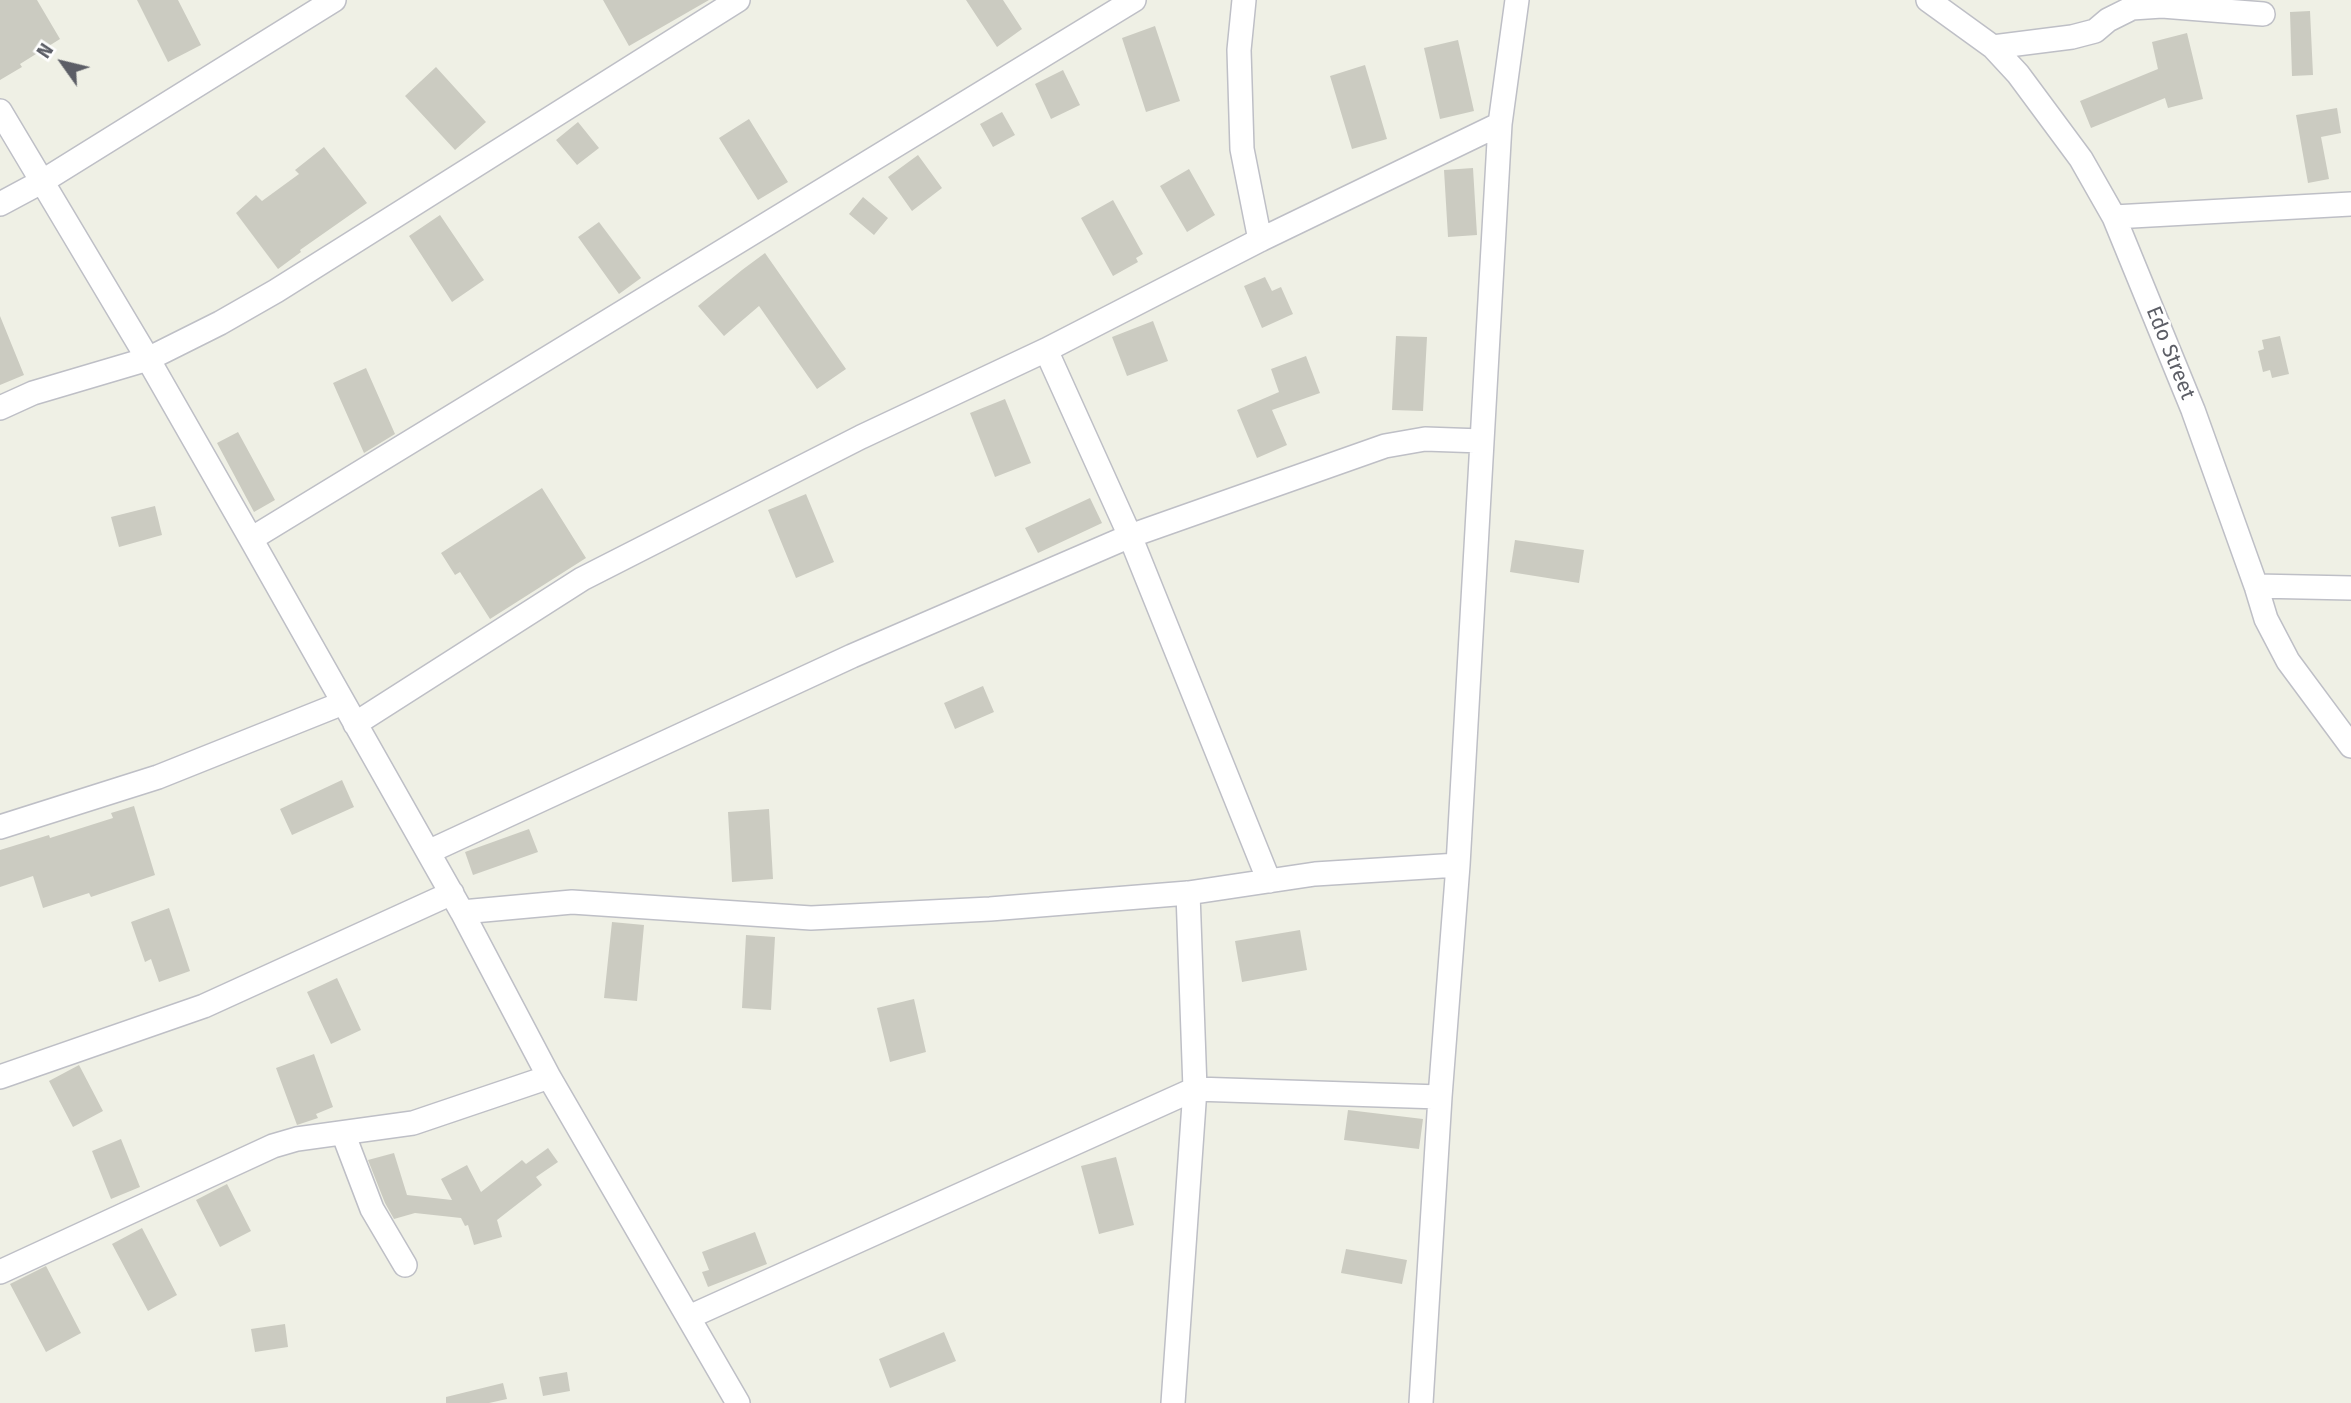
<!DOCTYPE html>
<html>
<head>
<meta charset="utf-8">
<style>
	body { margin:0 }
	#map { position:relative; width:2351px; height:1403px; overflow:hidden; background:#eff0e5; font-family:"Fira Sans",sans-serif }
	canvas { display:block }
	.north { position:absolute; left:28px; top:28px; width:70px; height:70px; -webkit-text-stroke:5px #fff; paint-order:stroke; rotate:304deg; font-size:19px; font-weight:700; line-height:28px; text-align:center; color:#5c5e66 }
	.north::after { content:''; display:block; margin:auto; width:24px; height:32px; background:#5c5e66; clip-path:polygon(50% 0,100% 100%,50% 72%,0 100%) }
</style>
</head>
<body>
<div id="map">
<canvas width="2351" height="1403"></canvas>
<div class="north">N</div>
</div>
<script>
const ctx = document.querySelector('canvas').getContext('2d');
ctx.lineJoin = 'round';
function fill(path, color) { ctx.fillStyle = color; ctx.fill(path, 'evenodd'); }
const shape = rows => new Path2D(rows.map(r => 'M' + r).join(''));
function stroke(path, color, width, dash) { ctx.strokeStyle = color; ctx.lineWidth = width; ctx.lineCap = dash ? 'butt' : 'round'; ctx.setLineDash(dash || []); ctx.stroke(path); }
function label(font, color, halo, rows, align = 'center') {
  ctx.font = font + ' "Fira Sans",sans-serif'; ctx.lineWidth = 5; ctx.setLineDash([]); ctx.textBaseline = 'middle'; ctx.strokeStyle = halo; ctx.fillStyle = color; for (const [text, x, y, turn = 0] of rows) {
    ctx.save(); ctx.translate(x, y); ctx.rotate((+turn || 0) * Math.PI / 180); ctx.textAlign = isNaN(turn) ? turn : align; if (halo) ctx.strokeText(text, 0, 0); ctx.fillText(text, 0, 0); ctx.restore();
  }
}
const building = shape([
	[0,0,37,0,60,39,20,64,22,67,0,80],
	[137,0,178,0,201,45,168,62],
	[603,0,709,0,629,46],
	[966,0,1003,0,1022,29,997,47],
	[2310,11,2313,75,2292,76,2290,12],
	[1155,26,1180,101,1146,112,1122,38],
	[2187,33,2203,99,2168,108,2165,98,2091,128,2080,101,2158,69,2152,42],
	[1458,40,1474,111,1440,119,1424,48],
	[1365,65,1387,139,1352,149,1330,76],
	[436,67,486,122,455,150,405,96],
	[1063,70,1080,105,1051,119,1035,84],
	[2337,108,2341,133,2321,137,2329,179,2308,183,2296,115],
	[1002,112,1015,135,993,147,980,124],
	[749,119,788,182,758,200,719,138],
	[578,122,599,148,577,165,556,140],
	[324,147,367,203,300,250,301,252,278,269,236,213,256,195,262,201,299,174,295,170],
	[918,155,942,188,912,211,888,177],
	[1473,168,1477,235,1448,237,1444,170],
	[1189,169,1215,215,1187,232,1160,186],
	[863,197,888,218,874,235,849,214],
	[1113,200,1143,254,1136,258,1138,262,1113,276,1081,218],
	[440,215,484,280,452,302,409,236],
	[599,222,641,278,619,294,578,237],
	[765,253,846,369,817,389,759,306,724,336,698,306,742,270],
	[1265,277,1272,291,1281,287,1293,314,1262,328,1244,286],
	[0,316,24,375,0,385],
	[1153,321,1168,361,1127,376,1112,337],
	[1396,336,1427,337,1423,411,1392,410],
	[2280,336,2289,374,2272,378,2270,370,2263,372,2258,351,2264,349,2262,340],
	[1306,356,1320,393,1272,410,1287,445,1257,458,1237,410,1279,392,1271,369],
	[366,368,395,434,364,453,333,383],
	[1005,399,1031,463,995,477,970,413],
	[238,432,275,500,254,512,217,443],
	[542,488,586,558,490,619,460,572,455,575,441,553],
	[806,494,834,562,796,578,768,510],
	[1090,498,1102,523,1038,553,1025,528],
	[155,506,162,535,119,547,111,517],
	[1515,540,1584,550,1579,583,1510,572],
	[983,686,994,712,955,729,944,703],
	[342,780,354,807,292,835,280,809],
	[134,806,155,875,91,897,89,893,43,908,33,876,0,887,0,850,49,835,50,838,113,818,111,813],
	[769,809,773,879,732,882,728,812],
	[529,829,538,852,473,875,465,852],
	[169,908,190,971,159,982,151,959,145,962,131,922],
	[612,922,644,925,637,1001,604,998],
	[1300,930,1307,970,1242,982,1235,941],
	[746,935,775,937,771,1010,742,1008],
	[337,978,361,1030,331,1044,307,992],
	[914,999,926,1052,890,1062,877,1008],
	[314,1054,333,1107,316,1114,318,1118,297,1125,276,1068],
	[79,1065,103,1111,73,1127,49,1081],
	[1348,1110,1423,1119,1419,1149,1344,1140],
	[121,1139,140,1187,111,1199,92,1151],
	[548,1148,558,1162,536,1177,542,1185,497,1220,502,1237,474,1245,468,1225,465,1226,461,1218,415,1213,394,1219,385,1203,368,1160,394,1153,407,1195,452,1200,441,1179,467,1165,481,1192,522,1160,526,1164],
	[1116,1157,1134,1225,1099,1234,1081,1166],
	[227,1184,251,1231,220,1247,196,1200],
	[142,1228,177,1295,148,1311,112,1244],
	[755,1232,767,1264,708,1287,702,1272,709,1270,702,1252],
	[1346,1249,1407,1260,1402,1284,1341,1273],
	[46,1266,81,1333,46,1352,10,1284],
	[285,1324,288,1347,255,1352,251,1329],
	[944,1332,956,1361,890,1388,879,1359],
	[567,1372,570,1391,543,1396,539,1377],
	[503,1383,507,1399,489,1403,446,1403,446,1397]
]);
const street = shape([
	[1244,0,1239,50,1242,149,1260,240],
	[1928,0,1993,47,2018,74,2081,159,2114,217,2193,410,2256,586,2266,619,2288,661,2351,746],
	[1993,47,2072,37,2095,31,2108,20,2132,8,2162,6,2263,14],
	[0,111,148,359,251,539,462,912,549,1077,738,1403],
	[0,204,43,181,334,0],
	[2114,217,2351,204],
	[1046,350,1130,536,1269,881],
	[0,408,33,393,148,359,220,323,276,291,738,0],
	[251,539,1134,0],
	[2256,586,2351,588],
	[355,724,582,579,861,437,1046,350,1260,240,1500,124],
	[0,827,158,777,343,703],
	[428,852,852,656,1130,536,1385,446,1425,439,1482,441],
	[462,912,572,902,811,918,990,909,1188,893,1315,874,1458,865],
	[0,1077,204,1006,452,893],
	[343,1133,372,1209,405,1265],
	[0,1272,273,1146,297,1139,413,1123,549,1077],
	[689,1317,1195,1089,1440,1097],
	[1173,1403,1195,1089,1188,893],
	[1421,1403,1440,1097,1458,865,1500,124,1517,0]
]);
const streetNames = [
	["Edo Street",2170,353,68]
];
fill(building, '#cbcbc1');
stroke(street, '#bebfc6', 26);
stroke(street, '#fff', 23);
label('21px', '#5c5e66', '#fff', streetNames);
</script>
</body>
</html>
